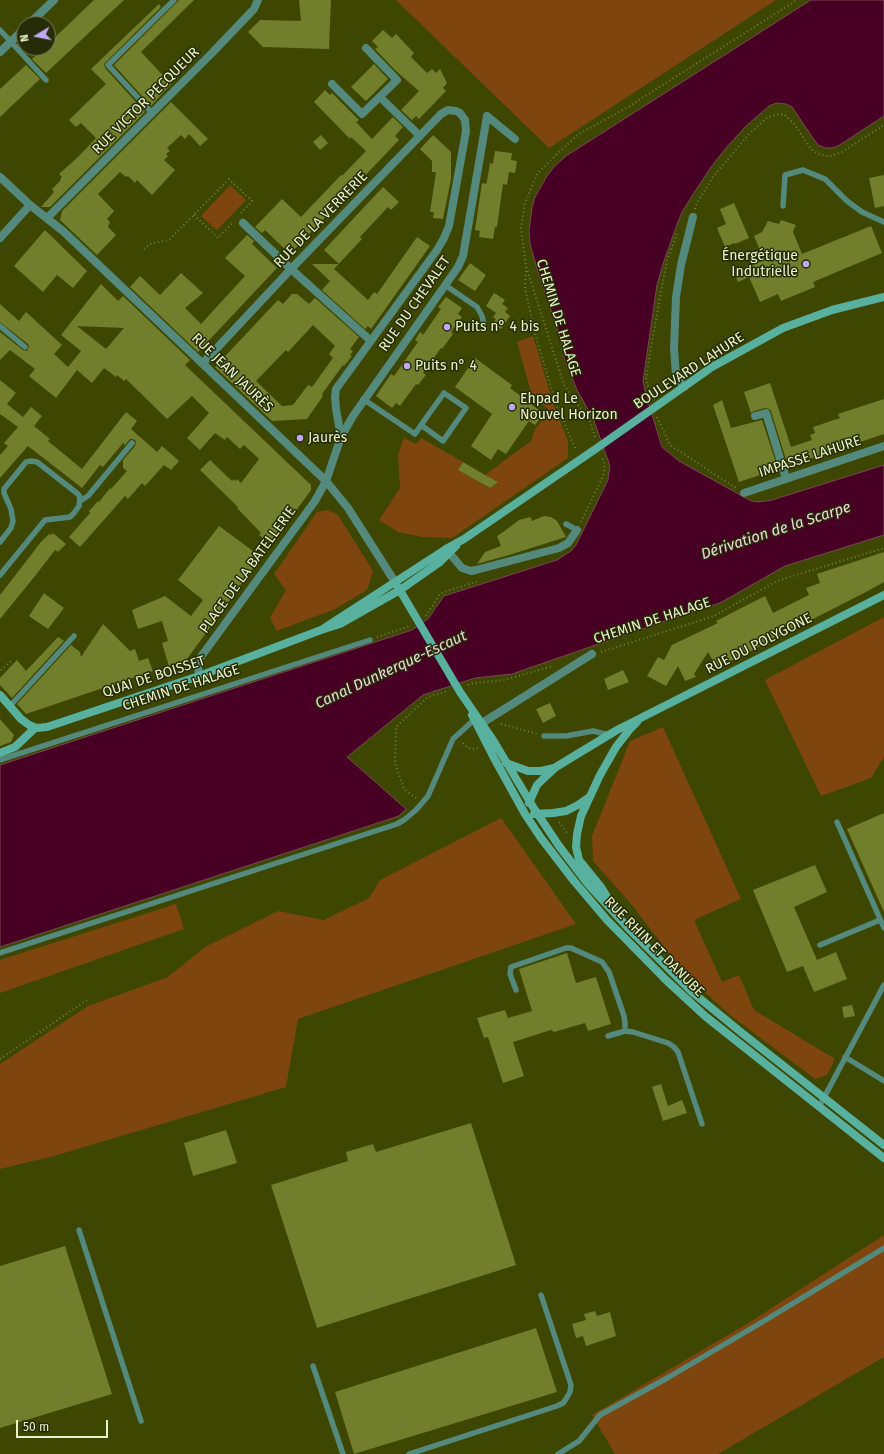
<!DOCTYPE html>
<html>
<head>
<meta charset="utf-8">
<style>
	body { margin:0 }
	#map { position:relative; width:884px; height:1454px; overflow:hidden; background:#3e4701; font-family:"Fira Sans",sans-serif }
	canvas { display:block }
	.north { position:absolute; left:16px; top:16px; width:40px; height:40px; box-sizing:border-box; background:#262c08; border:1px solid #747c56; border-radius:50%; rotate:260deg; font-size:11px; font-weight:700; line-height:16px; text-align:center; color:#e9f3ca }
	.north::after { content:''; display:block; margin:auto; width:14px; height:18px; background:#bfa8f4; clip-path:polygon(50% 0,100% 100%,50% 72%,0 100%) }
	.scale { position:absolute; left:16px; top:1420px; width:92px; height:18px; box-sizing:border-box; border:2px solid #e9f3ca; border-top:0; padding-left:5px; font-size:12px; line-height:14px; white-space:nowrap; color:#e9f3ca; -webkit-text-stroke:3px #262c08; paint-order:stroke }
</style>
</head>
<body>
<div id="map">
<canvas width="884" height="1454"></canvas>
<div class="north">N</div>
<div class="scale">50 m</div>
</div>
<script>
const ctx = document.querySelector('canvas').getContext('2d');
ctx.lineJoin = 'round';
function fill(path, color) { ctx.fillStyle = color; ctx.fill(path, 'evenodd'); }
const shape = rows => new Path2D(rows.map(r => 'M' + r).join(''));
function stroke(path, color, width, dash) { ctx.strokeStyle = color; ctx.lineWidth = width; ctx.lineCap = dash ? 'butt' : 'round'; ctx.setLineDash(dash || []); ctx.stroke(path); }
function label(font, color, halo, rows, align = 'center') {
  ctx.font = font + ' "Fira Sans",sans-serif'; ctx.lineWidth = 3; ctx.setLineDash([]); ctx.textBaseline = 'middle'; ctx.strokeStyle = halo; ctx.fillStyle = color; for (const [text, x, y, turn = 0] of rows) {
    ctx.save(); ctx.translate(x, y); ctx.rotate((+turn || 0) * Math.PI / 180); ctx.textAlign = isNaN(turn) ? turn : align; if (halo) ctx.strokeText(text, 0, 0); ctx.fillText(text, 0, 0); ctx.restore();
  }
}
const green = shape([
	[396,0,776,0,549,148],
	[230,185,246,200,217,230,201,216],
	[533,336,554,406,568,441,568,458,452,538,422,537,398,532,379,520,400,488,398,454,404,438,416,444,421,438,463,462,458,470,489,488,498,482,485,475,531,441,535,429,547,414,548,409,532,396,517,342],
	[327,510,338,515,373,571,367,590,335,609,277,631,270,618,286,590,274,574,317,512],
	[884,617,884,757,871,778,821,796,765,680],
	[663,727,741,899,694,920,722,982,739,975,754,1010,835,1059,827,1075,815,1079,730,1015,684,973,632,905,593,861,592,836,630,741],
	[501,818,576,924,298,1019,286,1087,54,1156,0,1169,0,1064,88,1006,168,977,205,947,278,911,324,920,369,898,380,880],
	[176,904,184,929,0,993,0,960],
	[884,1235,884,1357,718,1454,615,1454,592,1415,750,1322]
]);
const water = shape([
	[811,0,884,0,884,116,838,146,832,148,826,148,818,145,815,141,792,107,786,104,776,103,769,106,746,126,726,148,711,167,694,193,682,212,675,230,664,261,657,285,643,381,646,395,662,447,679,461,751,501,759,502,772,500,884,465,884,535,785,566,720,603,682,615,512,674,475,678,423,695,347,757,406,809,399,816,0,947,0,765,412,630,428,619,444,596,557,560,571,551,576,545,608,480,610,466,593,418,577,390,563,355,564,349,536,265,530,244,529,231,532,208,535,197,547,176,554,167,566,156,811,0]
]);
const building = shape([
	[94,0,124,0,46,73,32,59,44,48,48,48,48,44],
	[179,0,194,0,141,52,171,84,151,106,114,65],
	[299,0,331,0,329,49,263,47,248,32,260,20,301,21],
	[159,4,161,7,104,64,105,68,145,112,50,207,41,207,54,192,52,189,61,180,60,179,62,177,59,174,78,157,96,138,81,123,76,127,69,120,106,84,91,69],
	[383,30,392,38,396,34,414,53,411,57,427,73,432,69,436,73,440,69,447,83,443,88,446,91,419,119,416,116,412,120,401,110,419,91,396,71,375,49,378,47,372,41],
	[374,64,388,79,366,101,351,87],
	[26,65,40,79,0,117,0,89],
	[325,90,330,95,332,93,359,120,356,122,372,139,393,117,403,127,395,136,399,140,290,254,265,230,262,233,255,227,282,199,301,217,341,175,342,176,366,151,351,137,350,139,314,102],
	[171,102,208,139,200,146,189,134,185,139,181,135,167,148,170,151,166,154,168,156,164,160,175,170,152,195,137,180,135,183,128,176,126,177,120,172,98,194,114,211,107,219,110,222,108,227,116,235,97,255,60,220,62,211],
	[321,135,328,143,320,150,313,142],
	[433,135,451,152,451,179,443,219,433,218,434,212,430,212,436,172,432,172,432,161,420,149],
	[495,151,512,153,511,160,517,161,515,173,509,172,507,185,503,184,497,227,495,227,493,239,479,237,480,231,475,230,482,183,486,184,487,181,490,163,493,164],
	[884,175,884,206,875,208,869,178],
	[383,187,399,202,391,210,388,207,360,237,362,239,334,269,368,300,374,292,377,294,417,237,430,246,371,329,368,326,365,329,322,290,330,281,312,264,339,264,324,250],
	[734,203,749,238,735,244,734,243,725,247,717,228,726,224,720,209],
	[781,220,796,225,793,232,802,254,871,226,882,253,813,282,815,287,781,301,778,294,760,302,749,277,738,282,734,272,764,260,754,236,762,232,768,221,779,224],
	[45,230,87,271,73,288,57,275,43,292,14,266],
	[247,235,254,241,252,244,277,268,198,352,130,287,140,276,160,295,181,273,203,293,185,308,201,324,245,276,225,258],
	[470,263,486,275,475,291,458,280],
	[101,284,118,301,123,296,190,360,185,365,311,485,311,490,271,545,259,535,261,533,237,508,238,507,200,470,210,460,232,481,234,479,236,481,237,479,241,483,259,459,244,445,240,449,227,437,225,440,215,433,200,450,187,438,209,413,192,396,167,419,126,379,124,381,117,375,116,377,104,368,92,383,77,370,56,398,29,376,35,369,10,350,0,360,0,332,23,350,27,351,29,347,28,344,0,322,0,304,19,321,26,312,62,345,54,354,68,367,81,351,61,335],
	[77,326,124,328,106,349],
	[494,293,505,300,502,304,508,308,505,312,510,316,501,329,493,323,496,319,493,317,496,313,486,306],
	[292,294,297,294,309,304,315,298,359,337,350,349,353,351,350,355,352,356,344,366,343,365,322,394,323,396,307,419,272,421,215,367,278,300,283,304],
	[313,325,335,346,329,354,333,358,312,387,308,385,293,405,282,406,256,381,286,350,288,352],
	[446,297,462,308,458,314,462,317,451,332,453,334,442,349,441,348,423,373,426,375,418,385,416,384,400,406,396,403,392,408,376,396,391,374,394,376,418,342,415,340,420,332,423,335,441,309,438,307],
	[475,358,512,385,510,388,544,414,535,425,529,421,506,454,498,449,491,460,471,446,492,414,455,387],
	[0,380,16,393,7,404,23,417,31,407,42,416,34,426,50,439,48,441,82,469,126,412,137,421,131,429,157,452,162,446,179,461,171,470,164,465,145,486,142,483,128,499,125,496,80,547,69,537,90,513,89,511,98,501,99,502,110,488,111,489,127,471,123,468,123,460,135,446,136,441,133,439,130,439,124,446,124,442,103,467,100,465,82,488,28,446,0,478,0,455,8,446,4,443,18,427,0,414],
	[770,383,791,447,812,440,810,435,815,433,813,427,840,418,838,414,884,399,884,434,788,466,771,411,769,409,765,408,754,411,751,413,744,392],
	[722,400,731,428,762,420,778,469,739,482,713,405],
	[463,462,485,475,498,482,490,488,458,470],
	[544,516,551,517,557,521,566,537,509,555,477,564,485,552,501,546,497,536,503,532,519,520,531,517,532,521],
	[219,526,261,557,187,659,169,666,162,643,168,641,162,621,138,629,132,610,165,596,191,616,203,600,178,580],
	[53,533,66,544,58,552,55,550,35,576,0,619,0,595,41,542,49,534,51,535],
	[884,552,884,582,866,592,717,668,708,652,694,674,696,677,685,681,678,666,666,686,647,676,658,657,664,660,672,645,718,623,716,621,765,596,773,613,809,595,806,588,820,583,817,574],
	[44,593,64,608,48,629,29,616],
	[103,624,130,651,135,649,139,661,148,658,153,671,26,714,17,704,71,645,80,652,81,657],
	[58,637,64,641,12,698,0,685,0,678,17,660,26,671],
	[623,670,629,682,608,690,604,679],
	[550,703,556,716,543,723,536,709],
	[0,719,14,735,11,742,0,746],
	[884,813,884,912,847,829],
	[815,865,827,892,794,907,817,960,836,952,847,979,814,992,803,966,787,972,753,890],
	[567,953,576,983,596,977,611,1024,588,1031,585,1023,554,1032,551,1030,513,1042,524,1076,503,1083,488,1037,484,1038,477,1018,505,1010,508,1018,532,1011,519,969],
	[852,1005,855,1016,844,1018,842,1007],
	[661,1084,668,1106,682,1100,687,1113,663,1121,652,1087],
	[471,1123,516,1265,317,1328,271,1185,348,1161,346,1152,373,1144,376,1152],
	[226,1130,237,1163,193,1176,184,1143],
	[65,1246,112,1394,0,1428,0,1266],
	[595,1311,597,1316,610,1312,616,1336,586,1346,583,1336,576,1338,572,1324,586,1320,584,1314],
	[536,1328,557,1392,354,1454,335,1392]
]);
const path = shape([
	[695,209,697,203,713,177,750,133,768,117,779,114,785,115,795,125,811,149,817,153,825,156,831,156,842,152,884,125],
	[194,215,218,238,233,222],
	[144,249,150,244,169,240,229,179,252,201,241,213],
	[526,267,525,288,535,334,557,407,576,450],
	[652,398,646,380,651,347,667,260,677,234],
	[657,417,670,445,736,488],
	[595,437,590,421,564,385,526,266,521,228,525,203,537,174,559,152,579,134,628,107,797,0],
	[581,522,603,476,605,465,602,456],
	[426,616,440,594,450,590,479,581],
	[377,637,410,626],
	[601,652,714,616,777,581,884,548],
	[1,670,12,660],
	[468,685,474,683,504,680,553,666],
	[501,724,537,734],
	[463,743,468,748,474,749,478,748],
	[416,798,404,789,395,763,396,727,428,697,448,691],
	[559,822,567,833],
	[0,1059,87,1000]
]);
const lane = shape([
	[0,30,46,80],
	[152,113,108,65,174,0],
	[783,206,785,175,803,170,825,179,847,201,862,212,884,222],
	[445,285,477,307,482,316,484,324],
	[0,326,25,347],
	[363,399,415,434,421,425,444,393,466,408,443,441,421,425],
	[80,501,88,496,132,443],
	[566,524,577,530],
	[0,542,11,528,13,521,11,509,4,493,4,489,26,462,31,461,37,462,78,494,80,497,79,506,74,513,70,517,45,520,0,575],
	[10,706,74,636],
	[544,736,566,736,593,731,609,735],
	[0,760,370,640],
	[837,822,884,928],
	[820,945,880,920],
	[0,953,397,824,404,820,416,810,428,796,453,739,476,718],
	[516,990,510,974,511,967,566,948,571,948,602,962,609,972,624,1016,625,1023,625,1031],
	[608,1036,625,1031,633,1032,668,1043,674,1047,678,1052,702,1124],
	[845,1057,884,1081],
	[819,1107,884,985],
	[79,1230,141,1421],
	[313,1366,343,1454],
	[409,1454,557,1406,563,1403,566,1399,570,1392,571,1385,541,1295],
	[558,1454,579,1441,600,1415,669,1377,764,1321,884,1248]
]);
const street = shape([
	[29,24,54,0],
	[0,52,24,29],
	[332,84,362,114,397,80,366,48],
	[380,97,420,136],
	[0,177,30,205,63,231,326,481,348,508,395,582],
	[47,218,212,53,254,9,258,0],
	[243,223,291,269,371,341],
	[0,238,30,205],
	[203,363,291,269,441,114,448,110,456,111,460,113,465,120,466,131,449,226,444,238,437,250,336,389,335,397,336,409,341,437],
	[684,387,676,376,674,348,676,297,681,265,693,217],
	[755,416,766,413,786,478],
	[744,493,884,446],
	[446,549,462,568,471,571,476,570,559,548,568,543,577,530],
	[199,676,198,666,200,658,315,501,326,481,341,437,353,416,458,267,463,256,487,116,515,139],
	[482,723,592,654]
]);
const secondary = shape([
	[395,582,460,692,493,740,533,807,559,846,588,884,631,931,692,992,742,1033,884,1145],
	[321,630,446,549,464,539,597,448,712,367,783,328,832,310,884,297],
	[0,695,21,719,29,725,37,728,47,727,199,676,321,630,340,624,400,590,440,562,456,546],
	[472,715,494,758,525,814,541,838,574,881,607,920,666,980,705,1016,884,1158],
	[0,753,15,747,35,728],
	[506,763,528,771,541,771,554,768],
	[529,803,537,785,544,778,556,767,617,730,884,595],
	[534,814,553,813,566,811,578,805,588,798],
	[614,908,601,887,579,860,576,847,577,834,581,816,600,775,616,747,630,729,637,722]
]);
const markers = [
	[806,264,4,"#bfa8f4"],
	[447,327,4,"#bfa8f4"],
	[407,366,4,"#bfa8f4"],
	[512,407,4,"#bfa8f4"],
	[300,438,4,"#bfa8f4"]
];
const streetNames = [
	["RUE VICTOR PECQUEUR",146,101,-45],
	["RUE DE LA VERRERIE",321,220,-46],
	["RUE DU CHEVALET",415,304,-55],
	["CHEMIN DE HALAGE",558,318,73],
	["BOULEVARD LAHURE",689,371,-33],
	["RUE JEAN JAURÈS",232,373,44],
	["IMPASSE LAHURE",810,457,-18],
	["PLACE DE LA BATELLERIE",248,570,-54],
	["CHEMIN DE HALAGE",652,621,-18],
	["RUE DU POLYGONE",759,644,-27],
	["QUAI DE BOISSET",154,677,-18],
	["CHEMIN DE HALAGE",181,688,-18],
	["RUE RHIN ET DANUBE",654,947,45]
];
const poiNames = [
	["Énergétique",798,256,"right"],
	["Indutrielle",798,272,"right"],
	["Puits n° 4 bis",455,327],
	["Puits n° 4",415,366],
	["Ehpad Le",520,399],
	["Nouvel Horizon",520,415],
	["Jaurès",308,438]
];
const waterNames = [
	["Dérivation de la Scarpe",776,531,-18],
	["Canal Dunkerque-Escaut",391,670,-25]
];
fill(green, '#7e450e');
fill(water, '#470023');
stroke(water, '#784955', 1);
fill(building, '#717e2b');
stroke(path, '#747e41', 2, [1, 3]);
stroke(lane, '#54897d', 5.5);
stroke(street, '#54897d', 8);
stroke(secondary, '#58b19e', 8);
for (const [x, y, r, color] of markers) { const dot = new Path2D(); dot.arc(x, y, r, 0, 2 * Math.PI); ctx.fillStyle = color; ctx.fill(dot); stroke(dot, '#262c08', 1.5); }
label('14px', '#e9f3ca', '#262c08', streetNames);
label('14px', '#e9f3ca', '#262c08', poiNames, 'left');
label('italic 15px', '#efd3dc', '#262c08', waterNames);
</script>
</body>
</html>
